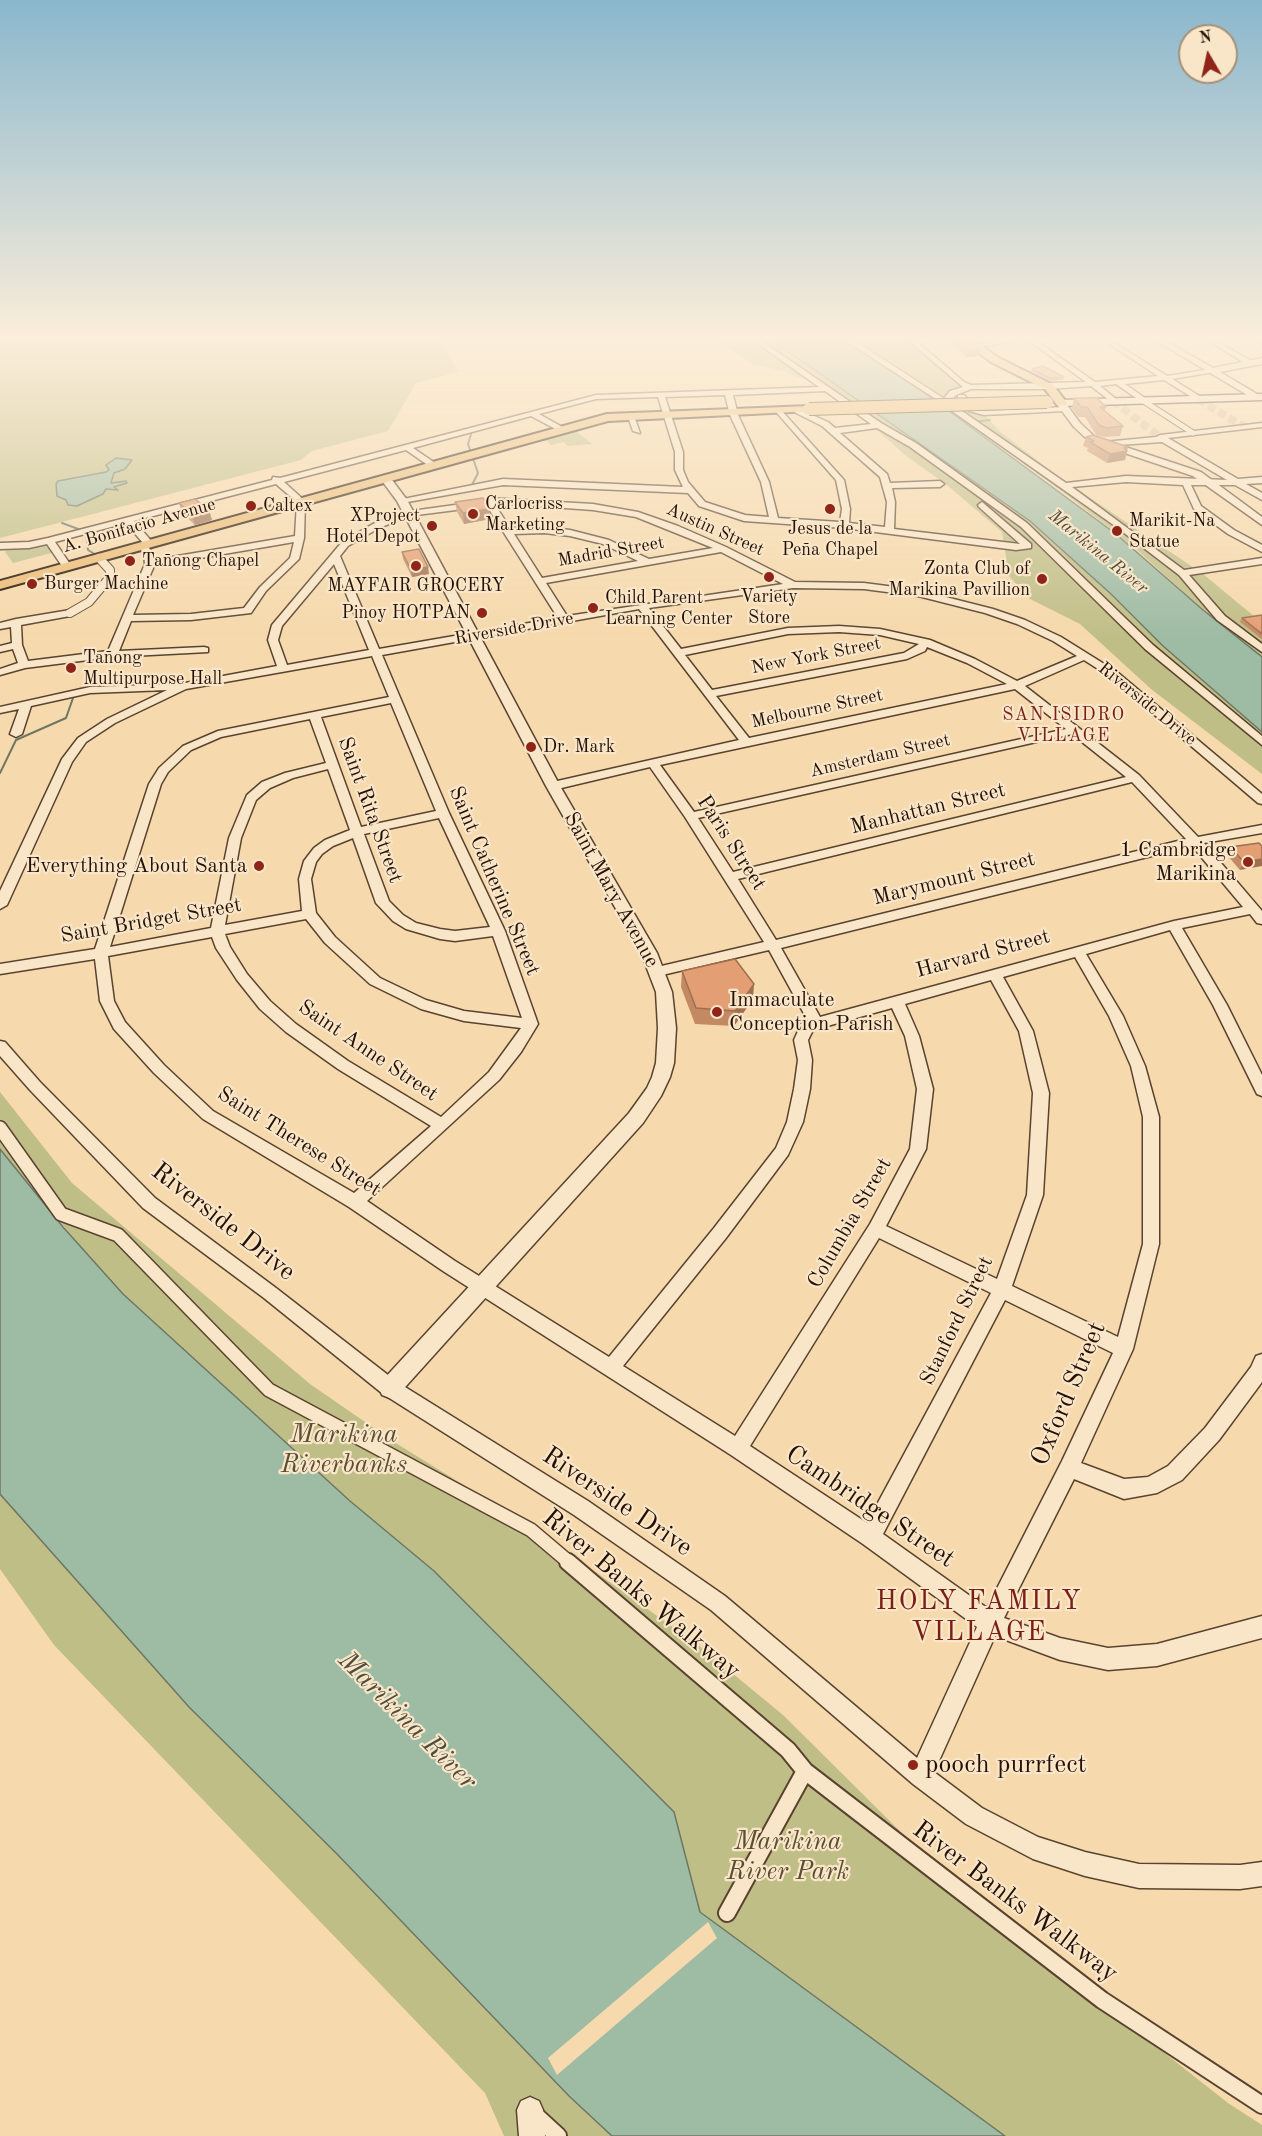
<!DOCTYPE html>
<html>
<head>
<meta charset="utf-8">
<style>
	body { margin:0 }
	#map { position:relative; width:1262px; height:2136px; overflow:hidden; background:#f6d9ac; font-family:"Old Standard TT",serif }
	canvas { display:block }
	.north { position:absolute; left:1178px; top:24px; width:60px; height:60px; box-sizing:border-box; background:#f9e6c9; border:2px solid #a4917a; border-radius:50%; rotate:351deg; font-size:16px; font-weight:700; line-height:24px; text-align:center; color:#251104 }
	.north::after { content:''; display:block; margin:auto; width:21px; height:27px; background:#8f2418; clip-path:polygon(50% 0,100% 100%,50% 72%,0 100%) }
</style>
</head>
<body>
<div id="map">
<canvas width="1262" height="2136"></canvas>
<div class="north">N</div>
</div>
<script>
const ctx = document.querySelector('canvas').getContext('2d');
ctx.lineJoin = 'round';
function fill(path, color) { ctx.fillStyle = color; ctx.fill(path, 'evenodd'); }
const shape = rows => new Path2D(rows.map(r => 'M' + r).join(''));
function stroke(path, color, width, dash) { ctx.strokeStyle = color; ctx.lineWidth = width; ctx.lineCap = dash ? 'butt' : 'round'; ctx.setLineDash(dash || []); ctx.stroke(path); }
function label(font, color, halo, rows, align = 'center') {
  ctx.font = font + ' "Old Standard TT",serif'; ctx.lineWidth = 4.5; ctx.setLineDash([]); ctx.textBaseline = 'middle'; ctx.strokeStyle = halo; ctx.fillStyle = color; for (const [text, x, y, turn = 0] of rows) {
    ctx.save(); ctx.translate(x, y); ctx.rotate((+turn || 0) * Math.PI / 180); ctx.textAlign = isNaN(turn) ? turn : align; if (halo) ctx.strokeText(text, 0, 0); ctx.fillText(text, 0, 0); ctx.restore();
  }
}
const green = shape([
	[0,340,441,340,458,372,416,383,388,431,312,451,301,460,0,538],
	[715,340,772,340,1030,521,1111,594,1163,646,1262,732,1262,774,1151,689,1080,624,1030,599,1009,576,1002,532,947,485,905,455,858,413,822,386,780,370,754,365],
	[844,340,906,340,969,389,953,398,962,410,986,416,998,430,1055,474,1203,574,1255,617,1262,616,1262,657,1203,610,1136,549,1067,495,897,373],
	[575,430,592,444,567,446,564,442,551,445,543,438],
	[47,542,55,552,13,563,5,552,7,549],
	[0,1092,72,1183,310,1384,394,1442,535,1529,698,1645,783,1715,910,1841,1105,2006,1228,2103,1262,2125,1262,2136,1005,2136,700,1912,674,1812,434,1571,350,1501,235,1397,123,1294,94,1263,0,1149],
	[0,1494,189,1707,337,1854,569,2096,612,2136,504,2136,485,2093,54,1645,0,1569]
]);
const water = shape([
	[772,340,844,340,919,389,1116,534,1203,610,1262,657,1262,732,1163,646,1111,594,1030,521,772,340],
	[116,458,132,460,125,469,114,473,111,483,126,481,127,483,114,487,118,490,106,489,103,494,77,506,68,505,66,500,57,496,56,484,58,481,106,472,109,470,106,465,116,458],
	[0,1149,63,1227,123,1294,350,1501,434,1571,674,1812,700,1912,1005,2136,612,2136,569,2096,337,1854,189,1707,0,1494,0,1149]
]);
const pier = shape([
	[708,1922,717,1938,557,2075,548,2058]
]);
const stream = shape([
	[973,422,990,420],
	[471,487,478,473,468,444,472,431],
	[62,523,81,530],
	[86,533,88,550,93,553],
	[0,773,16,740,66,718,73,698]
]);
const minorTunnel = shape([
	[1198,399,1244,427],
	[1113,401,1160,437]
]);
const pedestrianFar3 = shape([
	[849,340,945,402],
	[1142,400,1193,433]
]);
const pedestrianFar2 = shape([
	[70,613,89,602,110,577,110,570,99,558]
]);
const pedestrianFar1 = shape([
	[0,1128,61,1214,118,1235,269,1390,531,1530,570,1563]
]);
const pedestrian = shape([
	[568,1562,788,1750,805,1771,1102,2000,1262,2105],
	[727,1913,805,1771],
	[534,2114,558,2136]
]);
const minor = shape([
	[753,340,760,340,881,423,916,443,1027,523,1153,645,1262,736,1262,745,1145,649,1021,527,910,447,877,428,840,433,887,474,890,483,940,481,944,484,940,487,892,488,895,502,894,529,1020,544,979,507,978,505,982,502,1031,544,1031,548,1016,550,844,528,744,521,699,506,688,493,503,485,402,503,398,500,503,479,683,487,675,470,675,452,658,397,596,399,539,414,564,428,564,432,561,432,531,416,413,448,435,463,435,467,432,468,406,450,284,482,305,501,304,538,299,559,266,591,251,613,191,620,131,621,119,651,204,647,208,648,208,652,112,657,25,668,0,675,0,669,18,663,13,649,0,652,0,646,12,643,11,627,0,629,0,623,16,619,70,610,75,613,70,616,21,625,22,645,28,661,108,651,145,564,144,554,138,546,143,543,126,523,55,542,72,567,67,570,64,569,47,544,29,548,0,549,0,543,29,542,48,538,272,480,273,477,280,478,596,395,819,387,753,340],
	[825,391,871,424,835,428,828,422,801,410,794,412,822,426,880,477,887,502,885,527,849,523,850,509,844,480,780,409,776,411,777,413,836,480,842,509,840,522,778,518,769,482,738,415,733,395,825,391],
	[725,395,730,415,761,482,769,517,745,515,705,502,688,482,683,470,683,452,665,397,725,395],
	[276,484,297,502,295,536,154,560,154,554,148,547,154,544,134,521,276,484],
	[294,542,290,558,260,587,244,608,191,614,133,615,154,566,294,542],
	[908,340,915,340,964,382,971,385,1086,382,1028,340,1035,340,1095,382,1158,376,1103,340,1110,340,1167,376,1217,368,1214,372,1172,379,1201,397,1201,401,1198,401,1164,380,1125,384,1145,398,1146,400,1142,402,1116,384,1100,386,1116,399,1116,403,1113,403,1091,386,1049,389,971,389,956,395,949,402,1066,483,1126,476,1227,480,1162,442,1104,446,1100,444,1104,442,1156,437,1160,435,1262,423,1262,427,1168,438,1238,479,1262,477,1262,483,1246,484,1262,493,1262,500,1235,485,1191,485,1201,506,1234,530,1262,545,1262,552,1228,534,1194,509,1183,485,1126,482,1072,487,1184,570,1262,558,1262,564,1189,575,1225,616,1262,644,1262,652,1217,620,1179,575,1115,526,942,404,941,402,950,391,963,387,908,340],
	[1004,340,1019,340,974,348,970,346,1004,340],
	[1207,340,1214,340,1255,363,1248,365,1207,340],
	[1256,340,1262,340,1262,344,1257,341,1256,340],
	[958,395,964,395,975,407,985,411,1065,407,1069,409,1065,411,984,415,969,411,958,399,958,395],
	[627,414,634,416,640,433,633,431,627,414],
	[488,498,593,504,638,512,678,526,726,547,795,582,864,583,918,590,993,609,1025,620,1061,637,1117,672,1262,794,1262,804,1258,803,1109,676,1084,660,1025,686,1139,775,1198,837,1262,825,1262,833,1204,843,1262,911,1262,924,1257,923,1250,914,1182,928,1227,1005,1262,1075,1262,1096,1257,1094,1213,1005,1170,930,1086,954,1123,1016,1145,1066,1159,1117,1159,1244,1133,1349,1081,1463,1124,1479,1148,1477,1168,1466,1205,1428,1251,1367,1256,1356,1262,1354,1262,1382,1219,1440,1182,1480,1157,1493,1124,1499,1074,1479,1004,1618,1060,1638,1108,1648,1157,1644,1262,1616,1262,1638,1157,1666,1108,1670,1060,1660,995,1636,934,1772,982,1808,1038,1837,1085,1852,1139,1864,1240,1865,1262,1862,1262,1886,1240,1889,1139,1888,1085,1876,1033,1859,966,1824,913,1784,711,1610,574,1515,383,1394,264,1298,143,1208,30,1090,0,1056,0,1041,5,1042,40,1082,155,1198,276,1288,397,1382,588,1501,725,1596,917,1758,977,1627,863,1544,731,1455,443,1271,349,1207,203,1119,154,1073,114,1029,100,1001,95,959,0,974,0,964,95,949,149,784,159,768,183,746,218,731,389,697,372,656,186,689,115,723,86,742,72,762,7,905,0,909,0,891,62,759,78,738,107,719,167,690,90,693,31,706,22,734,16,737,10,734,19,709,0,713,0,707,90,687,180,684,277,666,268,640,272,625,342,542,373,524,404,512,484,501,488,498],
	[509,504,593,510,636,517,713,548,649,559,609,540,570,530,544,527,510,528,495,505,509,504],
	[487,506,558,618,379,649,340,556,348,546,379,528,409,516,487,506],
	[544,533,570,536,603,544,638,561,542,578,514,534,544,533],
	[721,552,783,584,567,616,546,583,721,552],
	[334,564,369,650,287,665,278,640,282,626,334,564],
	[793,588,864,589,918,596,985,613,1017,624,1053,641,1077,656,1017,681,975,659,930,640,880,629,839,626,788,628,681,649,649,608,793,588],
	[639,609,739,740,553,782,547,786,553,790,650,767,685,817,764,942,653,968,651,971,653,974,658,976,769,950,808,1021,802,1022,794,1040,798,1060,794,1089,787,1122,776,1148,714,1228,609,1357,455,1261,367,1201,499,1080,521,1052,538,1024,505,931,449,813,382,655,639,609],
	[839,632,880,635,919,644,904,653,712,690,685,655,788,634,839,632],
	[927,647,967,663,1007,684,749,738,716,696,907,659,925,651,927,647],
	[1015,689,1066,729,694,812,660,765,1015,689],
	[391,703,436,811,361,827,321,717,391,703],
	[310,719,326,763,285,773,262,782,247,795,229,838,211,928,110,947,161,784,168,772,191,750,221,737,310,719],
	[1072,734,1126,777,733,872,698,818,1072,734],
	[328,769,350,830,325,840,314,848,304,861,299,879,302,911,225,925,241,838,256,800,270,788,293,778,328,769],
	[1132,782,1186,839,776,940,738,879,1132,782],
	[439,818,490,927,455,931,440,929,416,923,403,915,389,901,364,834,439,818],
	[353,838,376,903,393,921,406,929,440,939,455,941,493,936,522,1018,464,1011,426,1000,380,978,335,937,316,913,311,879,316,862,322,854,333,846,353,838],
	[1192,846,1243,907,1174,921,820,1017,781,948,1192,846],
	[306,919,325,943,370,984,421,1009,464,1021,521,1028,489,1072,441,1117,348,1061,296,1024,270,1001,247,974,230,947,225,934,306,919],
	[212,937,216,948,237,980,260,1009,286,1032,338,1069,431,1126,354,1193,213,1111,164,1065,125,1022,114,1001,108,956,212,937],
	[1075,957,1109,1016,1131,1066,1143,1117,1143,1244,1118,1337,1012,1286,1043,1195,1049,1093,1033,1031,1003,977,1075,957],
	[991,980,1019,1031,1033,1093,1027,1195,997,1279,886,1226,926,1149,933,1089,919,1036,905,1004,991,980],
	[892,1008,905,1036,917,1089,910,1149,870,1224,735,1436,623,1366,726,1238,788,1155,803,1122,810,1089,812,1060,808,1040,813,1030,892,1008],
	[879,1238,991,1293,867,1523,750,1446,879,1238],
	[1005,1300,1113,1353,1062,1461,987,1608,883,1534,1005,1300],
	[530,2097,539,2101,543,2110,545,2136,519,2136,517,2110,521,2101,530,2097]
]);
const tertiary = shape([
	[1155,340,1164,340,1213,368,1262,358,1262,364,1220,372,1262,397,1254,399,1155,340],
	[1058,401,1064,401,1080,423,1095,437,1201,472,1262,517,1262,525,1193,476,1089,441,1074,427,1056,403,1058,401],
	[381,476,389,476,407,500,560,786,657,953,672,992,676,1028,674,1063,670,1077,661,1096,643,1123,398,1395,390,1398,382,1395,379,1388,382,1381,629,1113,647,1088,652,1077,656,1063,658,1028,656,992,641,953,546,786,397,501,380,478,381,476]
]);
const secondary = shape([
	[1262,394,1262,400,1061,406,1056,403,1061,400,1262,394]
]);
const primary = shape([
	[961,340,972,340,999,358,1053,385,1067,403,1065,405,1057,405,1045,389,991,362,961,340],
	[809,406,815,409,813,411,608,421,0,589,0,581,607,414,809,406]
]);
const primaryBridge = shape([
	[809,409,1047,402]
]);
const wall = shape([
	[953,340,965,340,979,356,966,357,952,344],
	[1032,369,1064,377,1063,380,1049,381,1031,372],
	[1074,398,1106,407,1105,411,1123,426,1120,436,1104,437,1096,435,1085,417,1078,417,1072,408],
	[1086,437,1127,450,1125,460,1107,463,1087,451,1088,448,1083,446],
	[455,502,490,519,464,524,457,512],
	[179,503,209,510,212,520,195,525,182,513],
	[402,552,429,574,412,577,403,559],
	[1262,615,1262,639,1240,622,1242,618],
	[1259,843,1240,870,1227,855,1230,847],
	[682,971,753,999,734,1026,695,1024,681,987]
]);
const shadedWall = shape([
	[980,350,979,356,966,357,967,351],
	[1128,447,1125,460,1107,463,1110,454],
	[489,509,490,519,464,524,463,513],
	[209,510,212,520,195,525,192,515],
	[428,567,429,574,412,577,411,570],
	[1262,859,1262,866,1240,870,1244,862],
	[754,984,753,999,734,1026,735,1011]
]);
const building = shape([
	[954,340,965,340,980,350,967,351,954,340],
	[1043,366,1064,377,1050,378,1032,369,1043,366],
	[1074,398,1097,398,1106,407,1100,407,1123,426,1106,428,1099,425,1087,407,1081,407,1074,398],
	[1093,435,1128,447,1124,448,1127,451,1110,454,1090,442,1094,441,1086,437,1093,435],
	[483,498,489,509,463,513,455,502,483,498],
	[195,499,209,510,192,515,179,503,195,499],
	[419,549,428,567,411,570,402,552,419,549],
	[1262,615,1262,634,1242,618,1262,615],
	[1259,843,1262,846,1262,859,1244,862,1230,847,1259,843],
	[735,959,754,984,735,1011,696,1008,682,971,735,959]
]);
const markers = [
	[251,506,6,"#8f2418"],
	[830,509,6,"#8f2418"],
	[473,514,6,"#8f2418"],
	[432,526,6,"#8f2418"],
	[1117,531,6,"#8f2418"],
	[130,561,6,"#8f2418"],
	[416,566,6,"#8f2418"],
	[769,577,6,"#8f2418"],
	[1042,579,6,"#8f2418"],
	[32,584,6,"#8f2418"],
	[593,608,6,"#8f2418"],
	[482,613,6,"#8f2418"],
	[71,668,6,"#8f2418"],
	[531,747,6,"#8f2418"],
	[1248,862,6,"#8f2418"],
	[259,866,6,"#8f2418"],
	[717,1012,6,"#8f2418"],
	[913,1765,6,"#8f2418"]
];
const farPoinames = [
	["Carlocriss",485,504],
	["Marketing",485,525],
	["Caltex",263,506],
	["XProject",420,516,"right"],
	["Hotel Depot",420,537,"right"],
	["Marikit-Na",1129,521],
	["Statue",1129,542],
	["Jesus de la",830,529,"center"],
	["Peña Chapel",830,550,"center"],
	["Tañong Chapel",142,561],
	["Zonta Club of",1030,569,"right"],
	["Marikina Pavillion",1030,590,"right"],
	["Burger Machine",44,584],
	["MAYFAIR GROCERY",416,586,"center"],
	["Variety",769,597,"center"],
	["Store",769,618,"center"],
	["Child Parent",605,598],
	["Learning Center",605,619],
	["Pinoy HOTPAN",470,613,"right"],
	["Tañong",83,658],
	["Multipurpose Hall",83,679],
	["Dr. Mark",543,747]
];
const farStreetnames = [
	["A. Bonifacio Avenue",139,526,-16],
	["Austin Street",715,530,24],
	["Madrid Street",611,552,-10],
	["Riverside Drive",514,629,-10],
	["New York Street",816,656,-11],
	["Riverside Drive",1147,704,39],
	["Melbourne Street",817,709,-12],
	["Amsterdam Street",880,756,-13]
];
const farWaternames = [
	["Marikina River",1098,552,39]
];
const farNeighbourhoodnames = [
	["SAN ISIDRO",1064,715],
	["VILLAGE",1064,736]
];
const streetNames = [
	["Manhattan Street",928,809,-14],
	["Saint Rita Street",370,810,70],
	["Paris Street",731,843,57],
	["Marymount Street",954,879,-14],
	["Saint Catherine Street",494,881,67],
	["Saint Mary Avenue",611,890,61],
	["Saint Bridget Street",151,921,-10],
	["Harvard Street",983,954,-15],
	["Saint Anne Street",368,1051,34],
	["Saint Therese Street",299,1142,32],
	["Columbia Street",850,1223,-60],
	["Stanford Street",957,1321,-64]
];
const poiNames = [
	["1 Cambridge",1236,850],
	["Marikina",1236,874],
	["Everything About Santa",247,866],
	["Immaculate",729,1000,"left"],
	["Conception Parish",729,1024,"left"]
];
const nearStreetnames = [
	["Riverside Drive",223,1222,38],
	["Oxford Street",1069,1394,-67],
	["Riverside Drive",617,1502,34],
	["Cambridge Street",870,1507,34],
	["River Banks Walkway",641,1595,40],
	["River Banks Walkway",1015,1902,37]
];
const nearParknames = [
	["Marikina",344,1435],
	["Riverbanks",344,1465],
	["Marikina",788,1842],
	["River Park",788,1872]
];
const nearPoinames = [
	["pooch purrfect",925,1765]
];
const nearNeighbourhoodnames = [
	["HOLY FAMILY",979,1602],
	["VILLAGE",979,1633]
];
const nearWaternames = [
	["Marikina River",407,1721,45]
];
fill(green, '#c0be87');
fill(water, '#9ebba4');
stroke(water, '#6e7764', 1.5);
fill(pier, '#f6d9ac');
stroke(stream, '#6e7764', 2);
stroke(minorTunnel, '#d7bb93', 8, [8, 4]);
stroke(pedestrianFar3, '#59432e', 7);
stroke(pedestrianFar2, '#59432e', 10);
stroke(pedestrianFar1, '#59432e', 16);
stroke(pedestrian, '#59432e', 20);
stroke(minor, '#59432e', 3);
stroke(tertiary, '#59432e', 3);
stroke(secondary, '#251104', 3);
stroke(primary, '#251104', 4);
stroke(pedestrianFar3, '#f9e6c9', 5);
stroke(pedestrianFar2, '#f9e6c9', 8);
stroke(pedestrianFar1, '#f9e6c9', 13);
stroke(pedestrian, '#f9e6c9', 16);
fill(minor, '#f9e6c9');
fill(tertiary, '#f9e6c9');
fill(secondary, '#f9e6c9');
fill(primary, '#ebbc76');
stroke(primaryBridge, '#251104', 14, []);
stroke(primaryBridge, '#ebbc76', 12);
fill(wall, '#c38963');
fill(shadedWall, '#9f6f50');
fill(building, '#e39f73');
stroke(building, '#9f6f50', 1.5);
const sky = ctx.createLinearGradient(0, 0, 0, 639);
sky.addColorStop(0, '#8ab7cd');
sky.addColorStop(0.53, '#fbeeda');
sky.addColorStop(1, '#fbeeda00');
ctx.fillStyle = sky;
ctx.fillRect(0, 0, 1262, 639);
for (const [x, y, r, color] of markers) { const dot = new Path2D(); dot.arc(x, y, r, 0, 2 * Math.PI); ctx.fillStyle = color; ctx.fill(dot); stroke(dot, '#f9e6c9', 2); }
label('18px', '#251104', '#f9e6c9', farPoinames, 'left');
label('18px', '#251104', '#f9e6c9', farStreetnames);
label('italic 18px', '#4f4c3c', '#f9e6c9', farWaternames);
ctx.letterSpacing = '1.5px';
label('18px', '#7a1f14', '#f9e6c9', farNeighbourhoodnames);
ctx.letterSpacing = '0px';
label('21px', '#251104', '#f9e6c9', streetNames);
label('21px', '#251104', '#f9e6c9', poiNames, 'right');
label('26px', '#251104', '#f9e6c9', nearStreetnames);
label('italic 26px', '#5b4e32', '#f9e6c9', nearParknames);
label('26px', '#251104', '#f9e6c9', nearPoinames, 'left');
ctx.letterSpacing = '1.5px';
label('27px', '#7a1f14', '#f9e6c9', nearNeighbourhoodnames);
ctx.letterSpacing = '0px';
label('italic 27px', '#4f4c3c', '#f9e6c9', nearWaternames);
</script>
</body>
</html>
